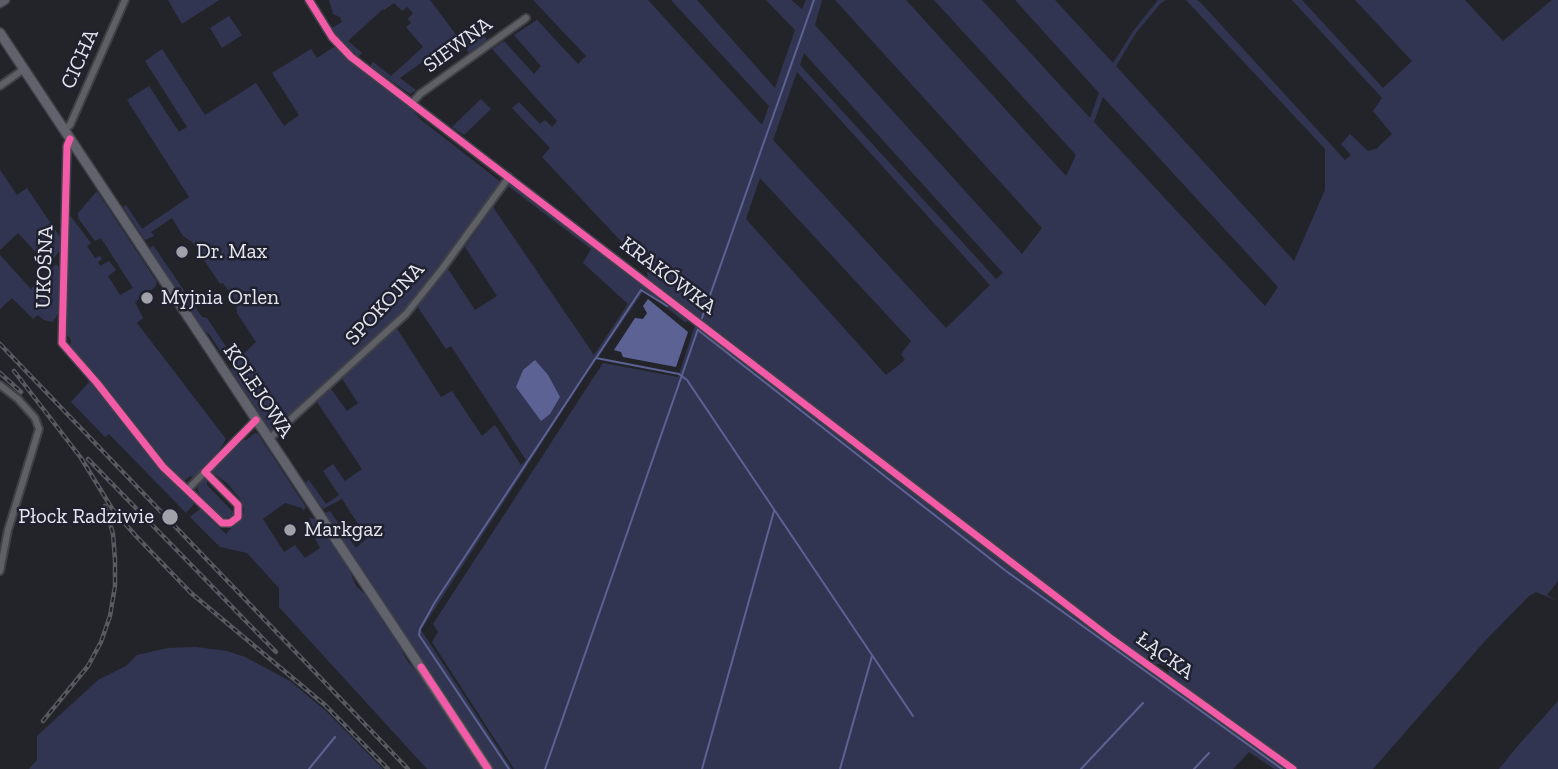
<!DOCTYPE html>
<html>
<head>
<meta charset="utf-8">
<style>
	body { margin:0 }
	canvas { display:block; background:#22242a }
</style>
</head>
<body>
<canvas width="1558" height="769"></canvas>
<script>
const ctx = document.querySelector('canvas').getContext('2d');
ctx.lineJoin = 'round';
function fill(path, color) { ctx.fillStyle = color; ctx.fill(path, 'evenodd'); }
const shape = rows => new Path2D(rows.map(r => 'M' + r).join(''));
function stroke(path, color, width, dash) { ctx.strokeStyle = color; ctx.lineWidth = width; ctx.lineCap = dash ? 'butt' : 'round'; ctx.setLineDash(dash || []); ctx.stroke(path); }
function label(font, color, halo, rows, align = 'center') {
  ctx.font = font + ' "Zilla Slab",serif'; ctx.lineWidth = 5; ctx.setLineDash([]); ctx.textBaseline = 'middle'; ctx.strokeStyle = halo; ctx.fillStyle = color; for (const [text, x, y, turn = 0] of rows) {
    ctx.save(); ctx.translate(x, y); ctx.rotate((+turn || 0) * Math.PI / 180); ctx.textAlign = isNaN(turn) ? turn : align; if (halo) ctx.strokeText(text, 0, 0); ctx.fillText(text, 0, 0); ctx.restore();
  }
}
const green = shape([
	[168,0,219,0,182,24],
	[329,0,430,0,457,36,476,24,487,40,469,53,457,37,400,78,416,90,410,94,370,66,373,62,391,76,423,47,406,27,411,23,408,19,413,13,407,7,402,11,394,3,384,10,383,9,348,41,362,53,358,57,330,29,342,22,340,17,333,14],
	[533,0,648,0,762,125,769,106,671,0,697,0,775,88,795,30,766,0,791,0,802,9,806,0,822,0,815,25,1022,254,1042,228,835,0,906,0,1066,176,1076,155,934,0,982,0,1090,118,1099,93,1015,0,1055,0,1113,63,1134,30,1158,0,1166,0,1160,4,1136,33,1116,66,1294,261,1325,190,1325,149,1186,0,1197,0,1201,3,1345,160,1351,155,1341,144,1350,134,1368,151,1376,149,1392,134,1373,111,1382,98,1292,0,1302,0,1383,88,1412,61,1355,0,1465,0,1503,41,1552,0,1558,0,1558,581,1547,595,1558,601,1536,592,1529,596,1484,642,1373,769,1298,769,1168,676,1169,668,1161,664,1154,664,1111,634,648,280,647,269,542,157,550,148,512,108,519,102,540,124,545,120,552,127,557,121,492,49,504,41,534,74,541,66,514,35,537,20,578,64,586,56],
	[804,53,1003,273,996,279,800,65],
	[797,72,990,285,946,328,773,140],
	[1103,97,1278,287,1265,306,1094,122],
	[760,178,911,341,901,354,905,360,886,375,746,219],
	[229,16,242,35,222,48,210,28],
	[334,47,410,107,420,119,502,183,404,313,274,432,271,431,231,370,234,363,256,342,237,313,236,301,223,283,220,284,192,242,183,236,172,218,151,232,154,236,145,240,123,207,126,205,142,229,189,197,127,100,149,86,179,132,187,127,145,61,162,49,205,115,256,83,284,126,299,115,272,73,311,49,317,58],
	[481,99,491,109,464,135,452,127],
	[0,170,17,195,27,188,62,240,61,249,53,259,44,261,18,233,0,250],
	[511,184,517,187,688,319,686,323,644,290,584,378,421,630,512,769,494,769,325,513,330,511,356,548,367,538,342,499,323,509,305,483,309,480,326,504,339,495,323,471,333,464,345,481,362,469,317,402,331,389,347,411,358,403,341,377,396,327,441,397,452,391,482,436,495,425,521,465,526,460,451,346,446,349,417,306,448,269,475,310,497,296,465,247,493,207,594,355,628,304,583,263,591,249,508,186],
	[97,191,157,282,155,287,135,302,143,318,137,323,226,439,217,454,194,477,190,476,182,483,166,468,104,390,97,377,89,372,75,356,70,348,71,340,63,329,66,210,91,243,87,246,95,258,100,256,102,259,98,262,100,266,109,261,116,270,108,276,120,295,133,288,101,238,95,241,78,218,78,213],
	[153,245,202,317,207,318,229,351,234,348,229,361,227,361,210,335,203,330,150,249],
	[0,255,31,289,56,264,61,270,60,310,53,322,44,320,38,315,33,319,12,298,0,309],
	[695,325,698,325,1066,610,1288,769,1274,769,1249,752,1233,769,514,769,432,642,438,632,433,624,603,363,678,377],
	[90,381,92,381,194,504,186,513,109,434,105,437,71,402],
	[255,433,258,434,306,507,304,511,302,508,285,503,263,519,284,552,295,545,305,558,320,548,308,525,311,522,309,518,317,519,348,567,356,586,366,595,402,650,406,659,420,676,481,769,427,769,279,607,279,588,247,553,220,547,190,517,200,509,226,534,243,515,244,509,240,499,227,483,211,472,214,466,242,440,246,440],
	[204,478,207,480,207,485,235,514,233,517,224,518,219,516,200,495,197,488],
	[196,647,227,651,245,657,290,681,326,711,383,769,29,769,37,760,37,736,98,680,126,666,137,655,168,648],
	[1558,701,1558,769,1499,769,1516,748]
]);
const water = shape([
	[648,299,688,332,676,367,623,357,621,352,614,350,635,318,643,319,647,313,643,306],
	[535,360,548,375,560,397,550,414,541,421,516,387,523,370]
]);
const stream = shape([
	[667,306,641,290,596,358,679,374,687,380,913,716],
	[702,318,814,0],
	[698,330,1006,571,1282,769],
	[309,769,335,737],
	[509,769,419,635,420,629,435,602,595,359],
	[545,769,698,329],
	[702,769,774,511],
	[840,769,872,656],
	[1081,769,1143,703],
	[1194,769,1209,753]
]);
const minor = shape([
	[309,0,332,37,351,57,1109,637,1293,769],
	[0,86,24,69],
	[412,103,420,94,526,18],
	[64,129,70,125,125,0],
	[70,139,67,146,62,343,97,383,163,467,222,523,230,523,238,517,238,505,205,472,256,420],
	[0,385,18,399,35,418,39,429,8,530,0,571],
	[269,439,406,314,442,269,509,177],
	[188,489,205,472]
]);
const secondary = shape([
	[0,3,5,0]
]);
const primary = shape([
	[0,33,488,769]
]);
const rail = shape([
	[0,344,408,769],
	[14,371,81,458,113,510,136,536,191,593,325,705,388,769],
	[0,373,21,392],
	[88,459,276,652],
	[43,721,88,666,101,642,110,616,115,586,115,560,113,534,105,506]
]);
const cycleway = shape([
	[309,0,332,37,351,57,1109,637,1293,769],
	[70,139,67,146,62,343,97,383,163,467,222,523,230,523,238,517,238,505,205,472,256,420],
	[421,667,488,769]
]);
const markers = [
	[182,252,7,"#a0a1a9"],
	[147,298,7,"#a0a1a9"],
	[170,517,9,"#a0a1a9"],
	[290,530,7,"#a0a1a9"]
];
const streetNames = [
	["SIEWNA",458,45,-36],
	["CICHA",80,59,-66],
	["UKOŚNA",45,267,-88],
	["KRAKÓWKA",668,276,37],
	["SPOKOJNA",385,304,-47],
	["KOLEJOWA",258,391,56],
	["ŁĄCKA",1165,656,36]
];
const poiNames = [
	["Dr. Max",196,252],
	["Myjnia Orlen",161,298],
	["Płock Radziwie",154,517,"right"],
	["Markgaz",304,530]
];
fill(green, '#323552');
fill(water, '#5c6294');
stroke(stream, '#5c6294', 2);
stroke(minor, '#3f4147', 10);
stroke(secondary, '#3f4147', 11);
stroke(primary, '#3f4147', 12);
stroke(minor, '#5f6066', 6);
stroke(secondary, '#5b5c66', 8);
stroke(primary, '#61626c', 9);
stroke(rail, '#595a60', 4.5);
stroke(rail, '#1f212e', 2, [5]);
stroke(cycleway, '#f35aa7', 7);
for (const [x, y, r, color] of markers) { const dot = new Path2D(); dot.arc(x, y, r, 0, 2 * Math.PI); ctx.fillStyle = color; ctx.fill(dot); stroke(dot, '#1f212e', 2.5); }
label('21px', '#e4e5ee', '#1f212e', streetNames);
label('21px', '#e4e5ee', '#1f212e', poiNames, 'left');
</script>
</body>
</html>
